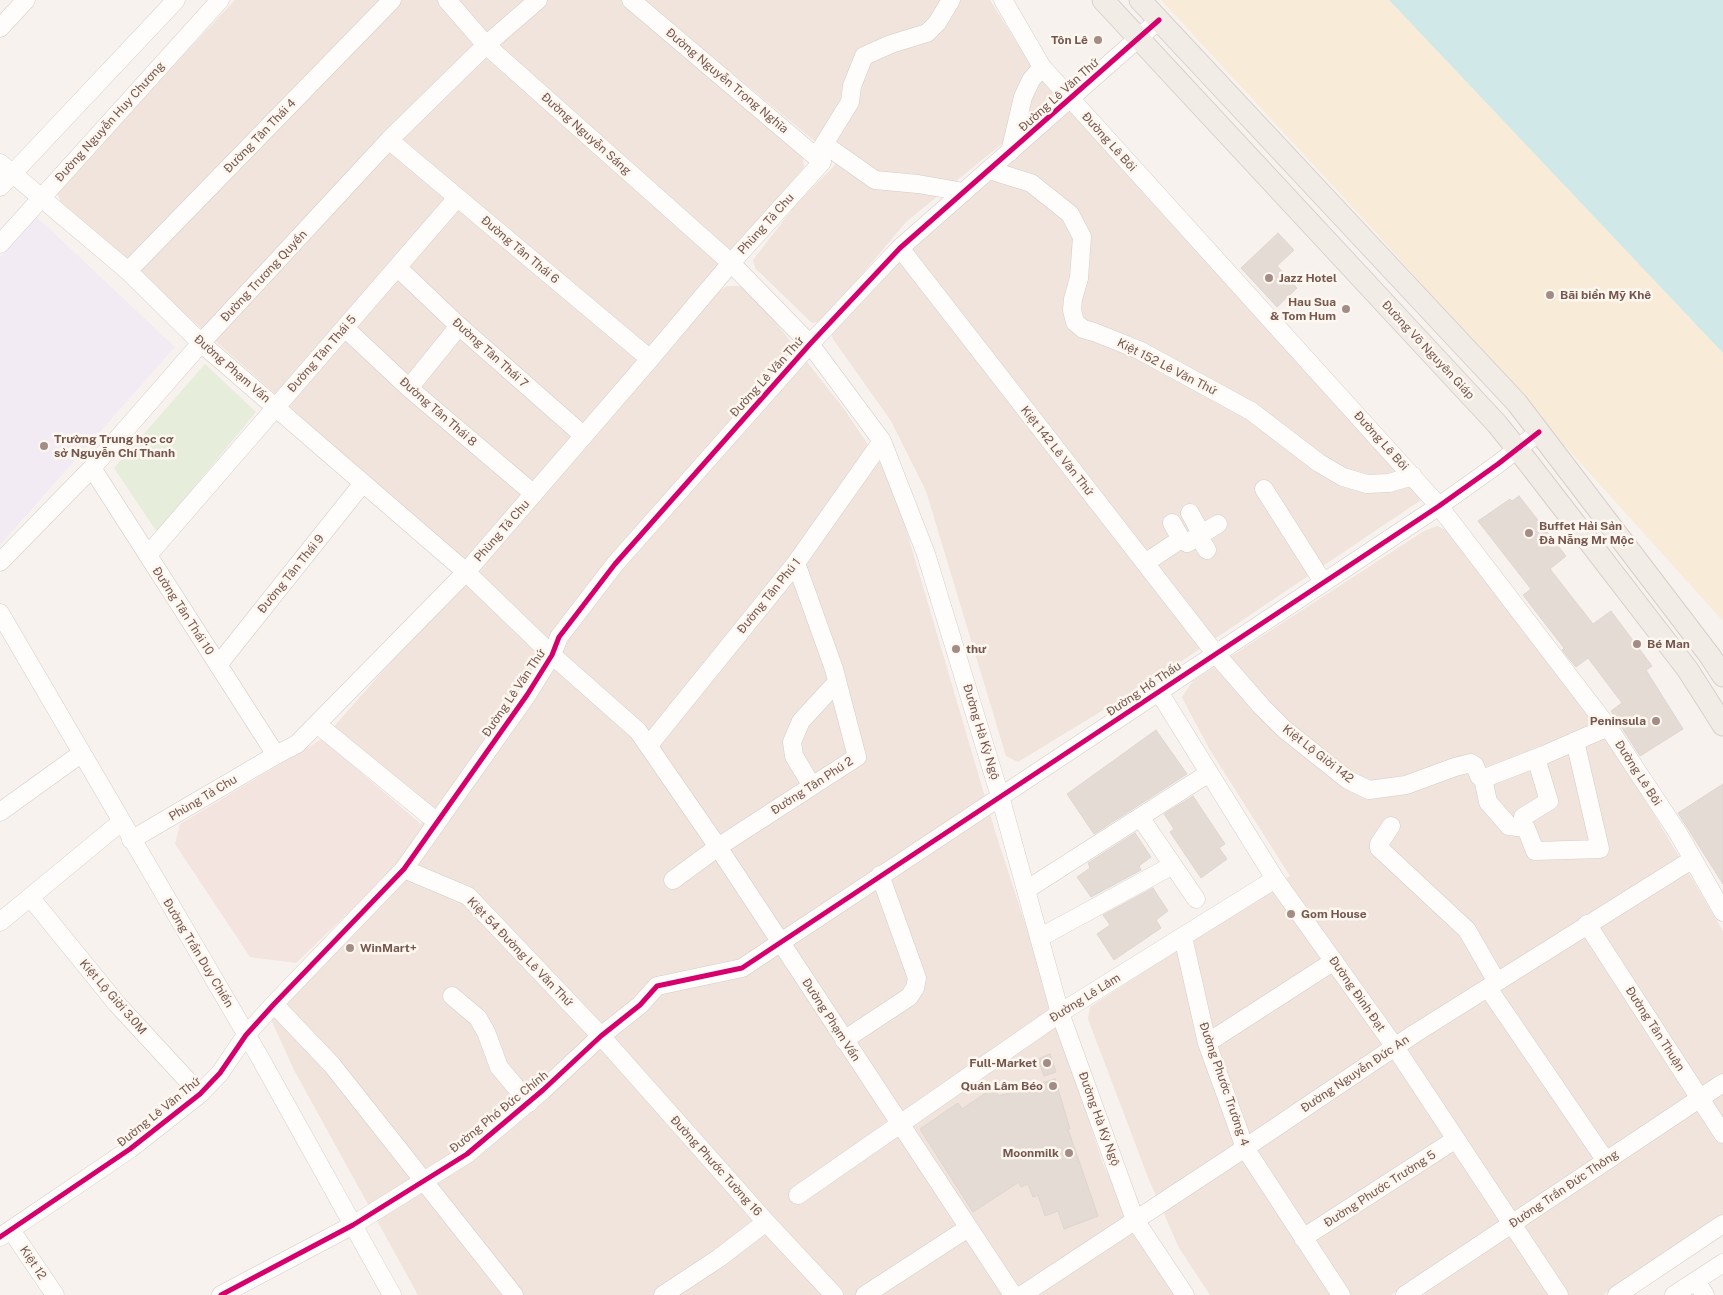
<!DOCTYPE html>
<html>
<head>
<meta charset="utf-8">
<style>
	body { margin:0 }
	canvas { display:block; background:#f7f2ee }
</style>
</head>
<body>
<canvas width="1723" height="1295"></canvas>
<script>
const ctx = document.querySelector('canvas').getContext('2d');
ctx.lineJoin = 'round';
function fill(path, color) { ctx.fillStyle = color; ctx.fill(path, 'evenodd'); }
const shape = rows => new Path2D(rows.map(r => 'M' + r).join(''));
function stroke(path, color, width, dash) { ctx.strokeStyle = color; ctx.lineWidth = width; ctx.lineCap = dash ? 'butt' : 'round'; ctx.setLineDash(dash || []); ctx.stroke(path); }
function label(font, color, halo, rows, align = 'center') {
  ctx.font = font + ' "Public Sans",sans-serif'; ctx.lineWidth = 5; ctx.setLineDash([]); ctx.textBaseline = 'middle'; ctx.strokeStyle = halo; ctx.fillStyle = color; for (const [text, x, y, turn = 0] of rows) {
    ctx.save(); ctx.translate(x, y); ctx.rotate((+turn || 0) * Math.PI / 180); ctx.textAlign = isNaN(turn) ? turn : align; if (halo) ctx.strokeText(text, 0, 0); ctx.fillText(text, 0, 0); ctx.restore();
  }
}
const residential = shape([
	[235,0,623,0,802,154,804,167,625,380,471,558,462,560,61,204,58,194,59,187],
	[643,0,990,0,1020,48,1055,88,1058,95,1047,107,906,222,823,321,812,323,755,268,753,260,798,202,835,165,834,157],
	[1071,111,1420,493,1421,500,1167,671,1018,762,1006,756,926,491,891,421,833,339,831,333,890,269,1061,113],
	[727,286,742,286,769,314,845,410,882,466,899,505,995,831,1103,1164,1145,1248,1175,1295,418,1295,294,1070,264,1004,373,889,433,808,330,731,715,294],
	[1437,526,1450,532,1601,725,1723,931,1723,1215,1603,1295,1425,1295,1416,1278,1391,1295,1210,1295,1179,1248,1149,1180,1088,1019,1090,1007,1290,876,1210,750,1187,707,1182,697,1193,681,1424,531]
]);
const commercial = shape([
	[322,739,421,824,373,889,296,963,250,957,175,844,180,824]
]);
const education = shape([
	[36,216,175,347,0,545,0,257]
]);
const green = shape([
	[205,364,256,412,157,532,114,468]
]);
const sand = shape([
	[1161,0,1389,0,1723,353,1723,621,1546,425,1380,237]
]);
const water = shape([
	[1389,0,1723,0,1723,353]
]);
const building = shape([
	[1278,233,1294,250,1277,266,1297,288,1277,307,1241,268,1278,233],
	[1519,496,1566,556,1550,569,1593,624,1611,611,1652,666,1646,670,1683,729,1640,756,1611,711,1622,703,1588,658,1576,667,1562,650,1564,648,1523,595,1531,589,1478,521,1510,499,1512,501,1519,496],
	[1156,730,1187,774,1094,834,1067,794,1156,730],
	[1723,784,1723,884,1678,813,1723,784],
	[1193,796,1225,844,1219,848,1227,859,1201,878,1170,832,1174,829,1164,814,1193,796],
	[1135,833,1151,857,1139,866,1141,870,1091,897,1077,877,1090,868,1088,863,1135,833],
	[1153,888,1168,911,1156,920,1161,928,1114,960,1097,934,1110,925,1103,915,1153,888],
	[1050,1054,1056,1072,1044,1076,1038,1059,1050,1054],
	[1055,1079,1070,1129,1068,1129,1098,1216,1064,1229,1058,1211,1045,1216,1038,1195,1033,1197,1028,1184,1021,1187,1019,1182,973,1212,920,1129,958,1103,962,1109,993,1088,999,1096,1055,1079]
]);
const minor = shape([
	[447,0,486,45,731,263,810,344,882,441,926,554,1000,796,1060,1013,1135,1220,1185,1295],
	[1003,0,1042,67,1439,506,1608,727,1678,833,1723,912],
	[0,28,26,0],
	[389,140,650,359],
	[824,144,875,180,918,184,964,192],
	[1010,152,1023,97,1031,80,1042,67],
	[816,157,850,102,852,86,864,56,891,44,927,33,937,23,951,0],
	[0,163,128,271,201,343,466,572,552,655,638,731,718,847,1013,1295],
	[989,170,1031,183,1070,214,1082,237,1079,278,1073,299,1072,310,1075,322,1083,329,1094,332,1139,350,1251,411,1319,463,1343,477,1367,484,1389,483,1413,476],
	[0,187,176,0],
	[0,244,220,0],
	[900,248,1215,653,1262,707,1284,729,1348,780,1369,790,1406,785,1455,767,1471,763,1475,766,1479,776,1485,778,1544,755,1608,727],
	[397,267,459,326,584,436],
	[128,271,392,0],
	[345,328,409,388,534,494],
	[409,388,459,326],
	[92,468,276,755],
	[1264,489,1323,582],
	[1190,513,1202,535],
	[1199,537,1207,550],
	[1181,539,1187,543,1218,524],
	[148,555,457,198],
	[0,562,92,468,201,343,389,140,486,45,538,0],
	[1145,563,1181,539,1172,523],
	[0,613,259,1056,392,1295],
	[218,665,363,483],
	[1159,692,1275,879,1395,1047,1559,1295],
	[317,724,437,822],
	[649,745,796,563,882,441],
	[1483,778,1488,802,1509,826,1526,828,1535,851,1600,849,1575,741],
	[812,786,794,756,792,742,801,721,837,682],
	[0,812,82,753],
	[1140,817,1196,899],
	[1523,817,1549,801,1536,758],
	[1391,826,1379,844,1379,848,1467,930,1497,982],
	[131,840,276,755,297,744,466,572,650,359,731,263,822,162,631,0],
	[404,869,468,896,601,1036,766,1222,834,1295],
	[673,880,718,847,857,757,834,669,796,563],
	[1026,890,1209,773],
	[30,897,117,1004,200,1094],
	[0,922,121,822],
	[1587,924,1723,1134],
	[1183,937,1207,1043,1245,1148,1341,1295],
	[1039,938,1173,865],
	[1488,988,1606,1161],
	[452,996,478,1018,486,1032,499,1067,529,1103],
	[274,1004,332,1065,514,1295],
	[844,1040,909,997,915,988,917,978,880,875],
	[1207,1043,1334,961],
	[798,1195,1060,1013,1275,879],
	[11,1230,55,1295],
	[0,1237,130,1149,200,1094,220,1073,246,1035,274,1004,404,869,527,695,552,655,559,637,615,564,810,344,900,248,1159,20],
	[1303,1238,1456,1139],
	[1696,1281,1705,1295],
	[221,1295,353,1225,467,1154,543,1090,601,1036,640,1005,657,986,742,968,1439,506,1498,464,1539,432],
	[663,1295,719,1258,766,1222],
	[865,1295,968,1228],
	[1022,1295,1245,1148,1414,1034,1693,859],
	[1405,1295,1723,1083],
	[1617,1295,1723,1224],
	[1674,1295,1723,1263]
]);
const major = shape([
	[1103,0,1497,424,1530,465,1688,670,1723,725],
	[1140,0,1517,403,1710,656,1723,676]
]);
const cycleway = shape([
	[0,1237,130,1149,200,1094,220,1073,246,1035,274,1004,404,869,527,695,552,655,559,637,615,564,810,344,900,248,1159,20],
	[221,1295,353,1225,467,1154,543,1090,601,1036,640,1005,657,986,742,968,1439,506,1498,464,1539,432]
]);
const markers = [
	[1098,40,5,"#a28d86"],
	[1269,278,5,"#a28d86"],
	[1550,295,5,"#a28d86"],
	[1346,309,5,"#a28d86"],
	[44,446,5,"#a28d86"],
	[1529,533,5,"#a28d86"],
	[1637,644,5,"#a28d86"],
	[956,649,5,"#a28d86"],
	[1656,721,5,"#a28d86"],
	[1291,914,5,"#a28d86"],
	[350,948,5,"#a28d86"],
	[1047,1063,5,"#a28d86"],
	[1053,1086,5,"#a28d86"],
	[1069,1153,5,"#a28d86"]
];
const poiNames = [
	["Tôn Lê",1088,40,"right"],
	["Jazz Hotel",1279,278],
	["Bãi biển Mỹ Khê",1560,295],
	["Hau Sua",1336,302,"right"],
	["& Tom Hum",1336,316,"right"],
	["Trường Trung học cơ",54,439],
	["sở Nguyễn Chí Thanh",54,453],
	["Buffet Hải Sản",1539,526],
	["Đà Nẵng Mr Mộc",1539,540],
	["Bé Man",1647,644],
	["thư",966,649],
	["Peninsula",1646,721,"right"],
	["Gom House",1301,914],
	["WinMart+",360,948],
	["Full-Market",1037,1063,"right"],
	["Quán Lâm Béo",1043,1086,"right"],
	["Moonmilk",1059,1153,"right"]
];
const streetNames = [
	["Đường Nguyễn Trọng Nghĩa",727,81,40],
	["Đường Lê Văn Thứ",1059,95,-42],
	["Đường Nguyễn Huy Chương",110,122,-48],
	["Đường Nguyễn Sáng",586,134,42],
	["Đường Tân Thái 4",260,136,-46],
	["Đường Lê Bôi",1109,142,48],
	["Phùng Tả Chu",766,224,-48],
	["Đường Tân Thái 6",520,250,40],
	["Đường Trương Quyền",264,276,-47],
	["Đường Võ Nguyên Giáp",1428,350,47],
	["Đường Tân Thái 7",490,353,42],
	["Đường Tân Thái 5",322,354,-49],
	["Kiệt 152 Lê Văn Thứ",1167,367,27],
	["Đường Phạm Vấn",232,369,41],
	["Đường Lê Văn Thứ",767,377,-48],
	["Đường Tân Thái 8",438,412,41],
	["Đường Lê Bôi",1381,441,48],
	["Kiệt 142 Lê Văn Thứ",1057,451,52],
	["Phùng Tả Chu",502,531,-49],
	["Đường Tân Thái 9",291,574,-51],
	["Đường Tân Phú 1",769,596,-51],
	["Đường Tân Thái 10",183,611,57],
	["Đường Hồ Thấu",1144,689,-34],
	["Đường Lê Văn Thứ",514,693,-56],
	["Đường Hà Kỳ Ngộ",981,732,73],
	["Kiệt Lộ Giời 142",1318,754,38],
	["Đường Lê Bôi",1638,773,57],
	["Đường Tân Phú 2",812,786,-33],
	["Phùng Tả Chu",203,798,-31],
	["Kiệt 54 Đường Lê Văn Thứ",520,952,46],
	["Đường Trần Duy Chiến",198,953,59],
	["Đường Đinh Đạt",1357,994,55],
	["Kiệt Lộ Giời 3.0M",113,997,49],
	["Đường Lê Lâm",1085,998,-32],
	["Đường Phạm Vấn",831,1020,57],
	["Đường Tân Thuận",1655,1029,57],
	["Đường Nguyễn Đức An",1355,1074,-34],
	["Đường Phước Trường 4",1224,1084,71],
	["Đường Lê Văn Thứ",159,1112,-39],
	["Đường Phó Đức Chính",499,1112,-39],
	["Đường Hà Kỳ Ngộ",1099,1119,70],
	["Đường Phước Tường 16",716,1166,48],
	["Đường Phước Trường 5",1380,1189,-33],
	["Đường Trần Đức Thông",1564,1189,-34],
	["Kiệt 12",33,1263,56]
];
fill(residential, '#f0e4dc');
fill(commercial, '#f4e4df');
fill(education, '#f3ebf4');
fill(green, '#e6edda');
fill(sand, '#f8ecd9');
fill(water, '#d0e8e7');
fill(building, '#e4dbd5');
stroke(building, '#e0d5d0', 1);
stroke(minor, '#d5cdc9', 19);
stroke(major, '#d8cfcb', 23);
stroke(minor, '#fefdfc', 18);
stroke(major, '#f2ece7', 21);
stroke(cycleway, '#d6006c', 5);
for (const [x, y, r, color] of markers) { const dot = new Path2D(); dot.arc(x, y, r, 0, 2 * Math.PI); ctx.fillStyle = color; ctx.fill(dot); stroke(dot, '#fef7f0', 2); }
label('bold 12px', '#75574e', '#fef7f0', poiNames, 'left');
label('12px', '#75574e', '#fef7f0', streetNames);
</script>
</body>
</html>
